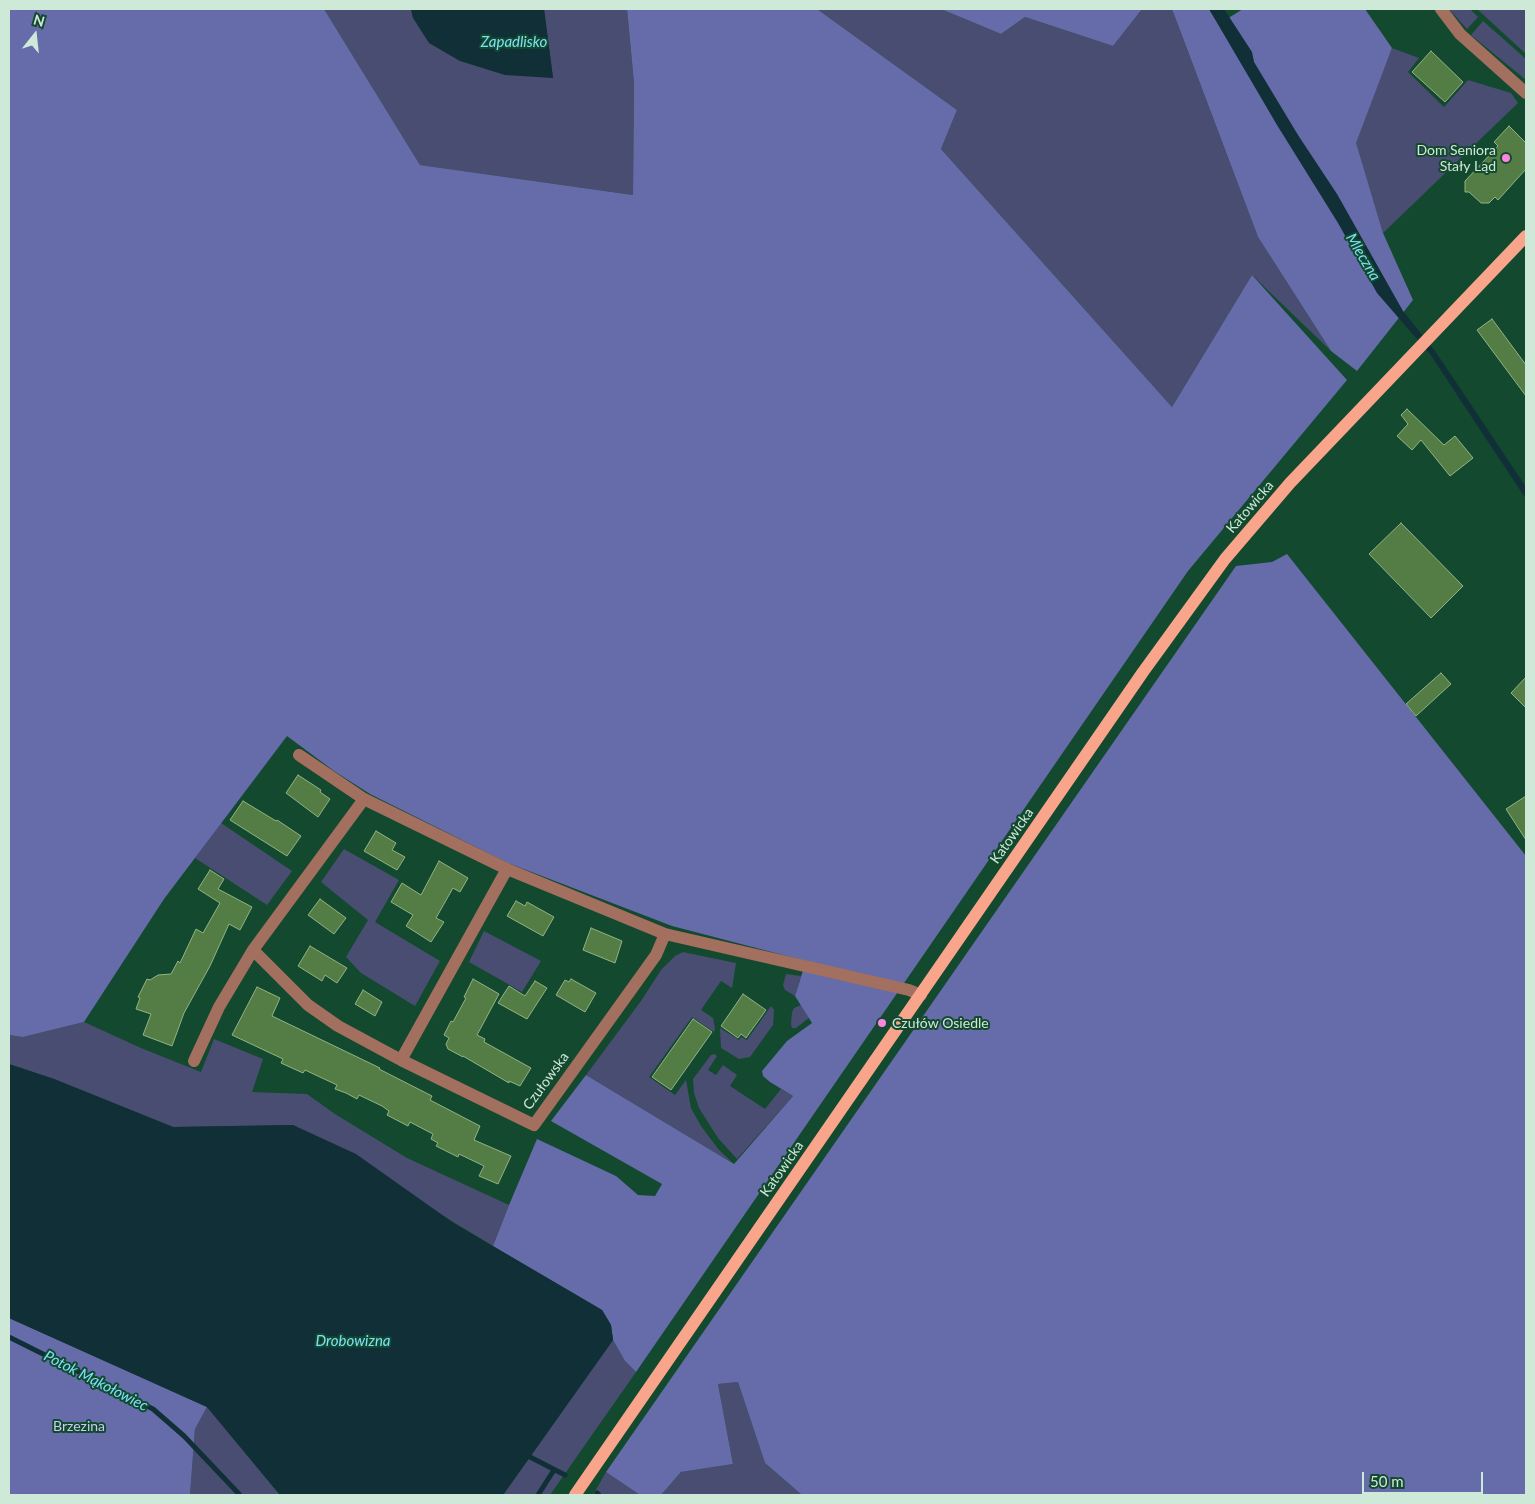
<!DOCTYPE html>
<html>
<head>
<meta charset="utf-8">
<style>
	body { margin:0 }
	#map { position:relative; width:1535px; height:1504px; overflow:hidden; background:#13492e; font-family:Lato,sans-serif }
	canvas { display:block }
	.frame { position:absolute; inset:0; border:10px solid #cee9d8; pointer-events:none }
	.north { position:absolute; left:10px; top:10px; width:50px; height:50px; -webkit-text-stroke:4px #13492e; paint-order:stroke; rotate:16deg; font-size:14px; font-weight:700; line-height:20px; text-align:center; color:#cee9d8 }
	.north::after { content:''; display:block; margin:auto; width:18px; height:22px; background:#cee9d8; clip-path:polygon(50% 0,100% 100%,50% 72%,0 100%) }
	.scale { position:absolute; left:1362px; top:1472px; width:121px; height:22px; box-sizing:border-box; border:2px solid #cee9d8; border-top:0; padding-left:6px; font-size:15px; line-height:18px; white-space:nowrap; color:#cee9d8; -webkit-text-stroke:4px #13492e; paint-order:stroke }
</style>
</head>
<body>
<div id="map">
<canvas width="1535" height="1504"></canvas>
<div class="frame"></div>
<div class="north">N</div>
<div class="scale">50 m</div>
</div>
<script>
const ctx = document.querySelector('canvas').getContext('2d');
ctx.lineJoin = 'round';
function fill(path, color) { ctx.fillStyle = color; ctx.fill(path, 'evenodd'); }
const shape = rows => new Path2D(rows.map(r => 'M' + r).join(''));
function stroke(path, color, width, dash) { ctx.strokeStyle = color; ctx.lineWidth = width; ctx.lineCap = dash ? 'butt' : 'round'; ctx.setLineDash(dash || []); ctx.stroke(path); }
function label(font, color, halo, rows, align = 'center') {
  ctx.font = font + ' Lato,sans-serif'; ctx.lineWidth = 4; ctx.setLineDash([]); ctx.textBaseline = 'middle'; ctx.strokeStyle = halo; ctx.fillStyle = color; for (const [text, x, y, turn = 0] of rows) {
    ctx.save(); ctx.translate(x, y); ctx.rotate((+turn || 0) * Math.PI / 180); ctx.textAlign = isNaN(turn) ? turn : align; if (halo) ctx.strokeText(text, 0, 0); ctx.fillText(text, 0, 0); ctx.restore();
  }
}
const green = shape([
	[324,9,411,9,413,18,553,78,544,9,627,9,634,83,633,195,420,165],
	[817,9,941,9,1001,34,1025,17,1113,46,1142,9,1172,9,1258,237,1331,351,1252,275,1172,407,941,149,957,110],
	[1449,9,1470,9,1478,17,1467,29],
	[1477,9,1526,9,1526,54],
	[1483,21,1526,59,1526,80,1471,35],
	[1392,48,1419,58,1408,72,1444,107,1468,80,1511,93,1518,103,1383,233,1355,143],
	[221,823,292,871,267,905,195,858],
	[344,849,399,880,375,922,440,961,415,1006,361,973,346,957,368,920,321,882],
	[484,931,541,961,522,992,469,962],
	[683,952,736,963,732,988,721,981,701,1010,713,1018,715,1029,714,1032,692,1017,649,1077,675,1095,686,1080,691,1108,701,1126,719,1150,734,1164,586,1075,641,1001,661,970,675,956],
	[786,974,801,976,795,996,785,990,783,985],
	[801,1005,809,1018,796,1028,792,1028,791,1024,792,1012,794,1008],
	[771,1006,774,1010,773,1025,750,1057,739,1059,721,1048,720,1028,739,1040,741,1037,747,1040],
	[84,1022,141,1048,201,1072,214,1039,263,1059,252,1092,307,1094,335,1114,407,1158,509,1205,493,1246,293,1125,173,1127,54,1079,9,1064,9,1035,23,1037],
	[714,1054,717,1056,708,1070,716,1075,723,1065,737,1075,730,1086,765,1109,781,1089,793,1096,737,1159,718,1138,699,1108,694,1093,693,1079,711,1055],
	[613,1340,625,1361,636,1372,550,1495,503,1495],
	[738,1382,765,1463,802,1495,661,1495,681,1472,733,1464,718,1384],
	[207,1407,280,1495,190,1495,195,1429],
	[606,1472,640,1495,593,1495]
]);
const forest = shape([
	[9,9,324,9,420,165,633,195,634,83,627,9,817,9,957,110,941,149,1172,407,1252,275,1347,380,1188,571,636,1372,625,1361,613,1340,611,1325,602,1310,493,1246,509,1205,537,1139,616,1176,638,1195,655,1196,662,1184,551,1121,586,1075,734,1164,793,1096,770,1082,763,1076,762,1071,787,1041,812,1023,795,996,806,961,672,926,508,863,370,794,334,771,287,736,164,899,84,1022,23,1037,9,1035],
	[941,9,1142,9,1113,46,1025,17,1001,34],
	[1172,9,1209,9,1223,32,1230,17,1243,9,1365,9,1392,48,1356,143,1383,233,1413,300,1357,371,1331,351,1258,237],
	[1287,554,1526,856,1526,1495,802,1495,765,1463,738,1382,718,1384,733,1464,681,1472,661,1495,640,1495,606,1472,1236,566,1272,562],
	[9,1318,207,1407,195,1429,190,1495,9,1495]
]);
const water = shape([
	[411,9,544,9,553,78,505,75,460,61,429,43,413,18],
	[1209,9,1224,9,1252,52,1254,62,1298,135,1337,194,1403,311,1435,351,1526,487,1526,499,1430,354,1377,293,1338,223,1277,125],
	[9,1064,54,1079,173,1127,293,1125,356,1154,455,1224,602,1310,611,1325,613,1340,503,1495,280,1495,207,1407,9,1318]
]);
const stream = shape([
	[9,1337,153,1409,184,1436,240,1495],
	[530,1457,565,1475],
	[597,1493,599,1495],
	[538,1495,554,1470]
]);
const building = shape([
	[1431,51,1463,82,1445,102,1412,72,1431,51],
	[1509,126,1526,143,1526,169,1498,200,1495,197,1489,203,1481,203,1469,192,1465,192,1465,181,1498,146,1494,142,1509,126],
	[1492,319,1526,365,1526,396,1477,330,1492,319],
	[1407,409,1444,445,1455,436,1473,458,1450,476,1421,440,1412,450,1397,436,1408,424,1401,415,1407,409],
	[1401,523,1463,586,1431,618,1369,554,1401,523],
	[1441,673,1451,684,1416,716,1406,704,1441,673],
	[1526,677,1526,708,1511,693,1526,677],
	[298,775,321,790,320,792,330,799,318,817,286,793,298,775],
	[1526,796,1526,840,1506,809,1526,796],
	[243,801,276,821,277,820,301,836,287,856,230,820,243,801],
	[376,831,396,843,392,850,405,857,397,870,364,851,376,831],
	[439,861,468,878,460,892,453,888,436,918,444,922,431,942,406,926,413,915,391,902,402,883,421,895,439,861],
	[210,870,224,879,218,889,252,907,240,930,229,924,210,966,184,1013,172,1046,143,1035,151,1014,136,1009,140,998,138,997,147,979,150,980,158,975,171,974,178,961,180,963,196,929,203,933,220,903,198,889,210,870],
	[320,899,346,918,334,934,308,915,320,899],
	[516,901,525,906,527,902,554,917,543,936,507,916,516,901],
	[591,928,622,941,615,963,583,950,591,928],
	[310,946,347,968,337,983,325,975,322,981,298,966,310,946],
	[473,979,499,994,477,1035,485,1039,484,1042,531,1068,520,1086,509,1081,509,1083,463,1056,463,1057,448,1049,446,1044,449,1038,444,1035,451,1021,453,1022,466,998,464,997,473,979],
	[571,979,596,993,585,1012,556,995,565,980,569,982,571,979],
	[535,981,547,988,527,1019,498,1003,509,986,525,996,535,981],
	[257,987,280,998,272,1016,380,1068,379,1069,432,1096,430,1100,480,1126,474,1140,511,1156,498,1184,479,1176,484,1166,482,1165,459,1154,458,1157,436,1146,438,1143,431,1139,433,1134,410,1122,408,1126,387,1115,389,1111,382,1106,359,1095,357,1099,346,1093,335,1089,337,1085,305,1070,303,1073,281,1063,283,1059,232,1035,257,987],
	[363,990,382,1002,375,1016,355,1004,363,990],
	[743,994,766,1010,746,1038,741,1034,738,1038,721,1026,743,994],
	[693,1019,712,1032,671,1090,652,1077,693,1019]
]);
const minor = shape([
	[1441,9,1460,34,1526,93],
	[299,755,364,799,507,869,665,934,909,990,921,995],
	[253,950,308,1005,338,1026,401,1060,534,1125,656,955,665,934],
	[401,1060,507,869],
	[194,1061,219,1007,253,950,364,799]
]);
const major = shape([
	[575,1495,1143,672,1225,559,1290,483,1526,236]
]);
const markers = [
	[1506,158,5,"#fe85df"],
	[882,1023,5,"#fe85df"]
];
const poiNames = [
	["Dom Seniora",1496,150],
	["Stały Ląd",1496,166],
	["Czułów Osiedle",892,1023,"left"]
];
const streetNames = [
	["Katowicka",1250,507,-49],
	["Katowicka",1012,836,-55],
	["Czułowska",546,1081,-54],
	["Katowicka",782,1169,-55]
];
const parkNames = [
	["Brzezina",79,1426]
];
const waterNames = [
	["Zapadlisko",514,42],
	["Mleczna",1363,257,59],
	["Drobowizna",353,1341],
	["Potok Mąkołowiec",96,1381,27]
];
fill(green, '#494d72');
fill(forest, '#656ca9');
fill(water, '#102f37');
stroke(stream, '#102f37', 5);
fill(building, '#547d45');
stroke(building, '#92b386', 1);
stroke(minor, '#a36f5f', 12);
stroke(major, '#f8a58b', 12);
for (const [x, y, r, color] of markers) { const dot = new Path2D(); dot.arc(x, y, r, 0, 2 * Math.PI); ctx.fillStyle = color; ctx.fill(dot); stroke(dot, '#13492e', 2); }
label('14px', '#cee9d8', '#13492e', poiNames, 'right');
label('14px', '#cee9d8', '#13492e', streetNames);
label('14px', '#c7cdf1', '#13492e', parkNames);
label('italic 15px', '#7ce0fb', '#13492e', waterNames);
</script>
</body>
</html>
